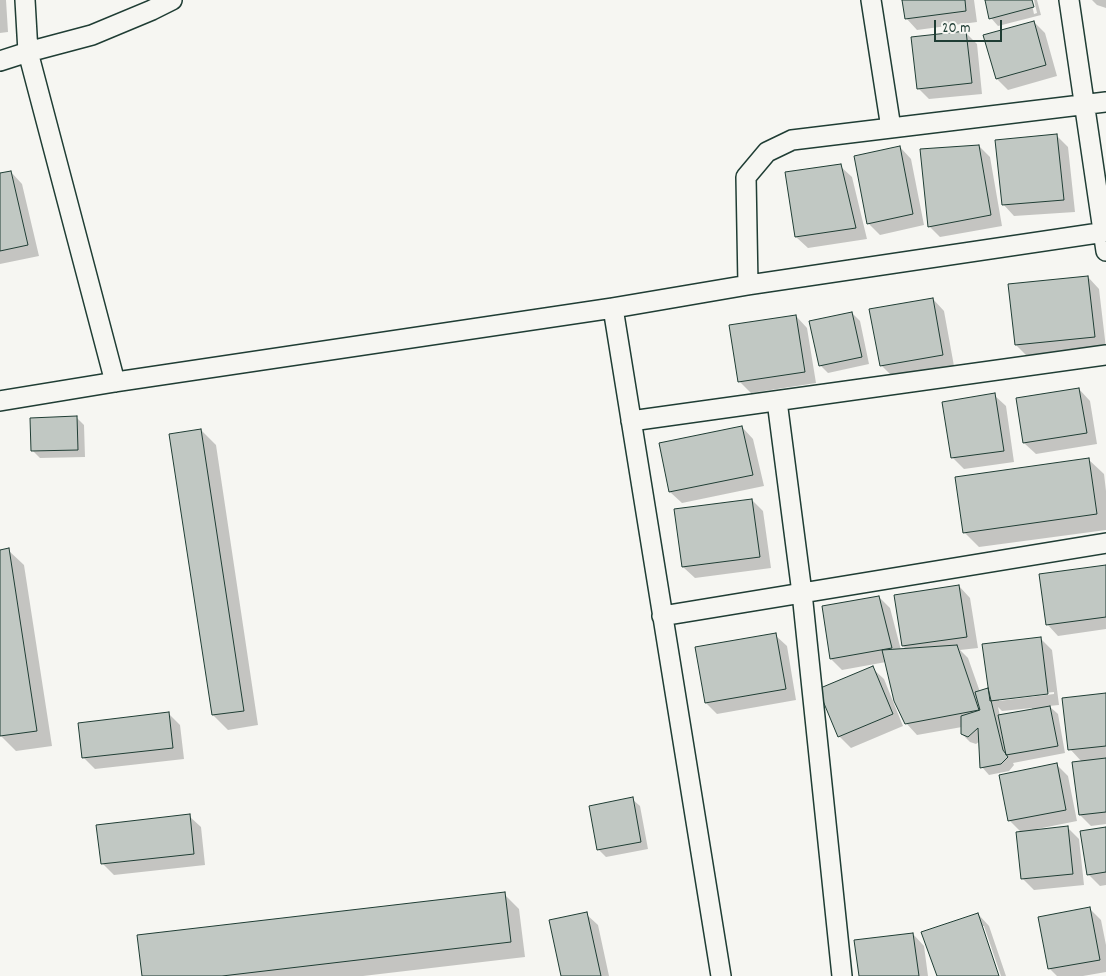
<!DOCTYPE html>
<html>
<head>
<meta charset="utf-8">
<style>
	body { margin:0 }
	#map { position:relative; width:1106px; height:976px; overflow:hidden; background:#f6f6f2; font-family:Dekko,sans-serif }
	canvas { display:block }
	.scale { position:absolute; left:934px; top:20px; width:68px; height:22px; box-sizing:border-box; border:2px solid #1f3d34; border-top:0; padding-left:6px; font-size:15px; line-height:18px; white-space:nowrap; color:#1f3d34; -webkit-text-stroke:4px #f6f6f2; paint-order:stroke }
</style>
</head>
<body>
<div id="map">
<canvas width="1106" height="976"></canvas>
<div class="scale">20 m</div>
</div>
<script>
const ctx = document.querySelector('canvas').getContext('2d');
ctx.lineJoin = 'round';
function fill(path, color) { ctx.fillStyle = color; ctx.fill(path, 'evenodd'); }
const shape = rows => new Path2D(rows.map(r => 'M' + r).join(''));
function stroke(path, color, width, dash) { ctx.strokeStyle = color; ctx.lineWidth = width; ctx.lineCap = dash ? 'butt' : 'round'; ctx.setLineDash(dash || []); ctx.stroke(path); }
const shadow = shape([
	[0,0,6,0,8,32,0,33],
	[903,0,974,0,977,22,917,30,906,18],
	[986,0,1031,0,1034,14,1037,13,1034,0,1037,0,1041,15,998,26,991,18],
	[1092,0,1106,0,1106,8,1097,5],
	[1034,22,1045,33,1057,76,1008,90,997,79],
	[966,33,977,44,982,94,929,99,918,88],
	[1057,136,1068,147,1075,212,1014,216,1003,204],
	[979,146,990,157,1002,226,940,237,929,226],
	[900,147,911,159,924,225,880,235,868,223],
	[840,166,852,177,867,239,808,248,796,237,786,174],
	[11,172,22,184,39,256,0,264,0,175],
	[1088,277,1099,289,1106,348,1027,356,1016,345],
	[933,299,944,311,954,366,892,376,881,365],
	[852,313,860,321,869,364,828,373,820,365],
	[796,316,807,328,816,383,751,393,739,381],
	[1079,389,1090,401,1097,444,1036,454,1024,443],
	[994,395,1006,406,1014,462,964,469,953,458,944,403],
	[77,418,84,425,85,457,40,458,33,451],
	[742,427,753,439,764,486,682,503,670,492,660,444],
	[201,430,216,445,258,725,228,730,213,715],
	[1088,459,1104,474,1106,491,1106,530,979,547,964,532],
	[752,500,763,511,771,568,695,578,683,567,676,510],
	[8,550,24,565,52,746,16,751,1,736,0,730,0,551],
	[1106,566,1106,629,1058,636,1047,624],
	[959,586,970,598,978,648,960,650,968,658,980,692,990,692,1041,639,1052,650,1059,705,1049,706,1058,714,1065,753,1013,763,1014,765,1009,771,989,775,982,767,980,741,976,744,970,742,962,734,962,727,917,735,906,723,886,662,842,670,831,659,879,597,890,608,901,650,907,650,903,646],
	[1054,692,1054,694,999,701,999,698],
	[998,707,1002,711,1032,708,1032,710,1000,716],
	[775,635,787,646,796,700,717,714,706,703],
	[872,668,884,679,903,726,851,748,839,736],
	[1106,694,1106,824,1091,826,1080,815,1082,762,1070,749],
	[169,714,180,725,184,759,95,769,83,757],
	[1056,764,1068,776,1077,821,1037,829,1037,831,1068,828,1079,839,1084,885,1034,890,1022,878,1022,833,1010,821],
	[632,799,640,806,648,849,606,857,599,850],
	[189,816,201,827,205,865,114,875,103,864],
	[1106,828,1106,885,1100,886,1088,874],
	[504,894,519,909,525,957,363,976,144,976],
	[1090,909,1101,920,1106,945,1106,972,1083,976,1057,976,1050,969],
	[586,914,598,925,609,976,563,976],
	[978,914,989,926,1006,976,1001,976,984,926,981,926,998,976,938,976],
	[913,934,924,946,928,976,860,976]
]);
const building = shape([
	[902,0,965,0,966,11,905,19,902,0],
	[985,0,1032,0,1034,7,989,19,985,0],
	[1034,21,1046,65,996,79,983,35,1034,21],
	[966,31,972,83,917,89,911,37,966,31],
	[1057,134,1064,200,1002,205,995,140,1057,134],
	[979,145,991,215,928,227,920,149,979,145],
	[900,146,913,214,867,224,854,156,900,146],
	[841,164,856,228,795,237,785,172,841,164],
	[11,171,28,245,0,251,0,173,11,171],
	[1088,276,1095,337,1015,345,1008,284,1088,276],
	[933,298,943,355,880,366,869,309,933,298],
	[852,312,862,357,819,366,809,321,852,312],
	[796,315,805,372,738,382,729,325,796,315],
	[1079,388,1087,433,1023,443,1016,398,1079,388],
	[995,393,1004,451,951,458,942,402,995,393],
	[77,416,78,450,31,451,30,418,77,416],
	[742,426,753,475,669,492,659,443,742,426],
	[201,429,244,711,212,715,169,434,201,429],
	[1089,458,1097,514,963,533,955,477,1089,458],
	[752,499,760,557,682,567,674,509,752,499],
	[9,548,37,731,0,736,0,550,9,548],
	[1106,565,1106,617,1046,625,1039,574,1106,565],
	[959,585,967,637,902,646,894,595,959,585],
	[879,596,892,648,830,659,822,606,879,596],
	[776,633,786,689,705,703,695,647,776,633],
	[1041,637,1048,694,990,701,982,644,1041,637],
	[957,645,979,710,905,724,894,701,882,650,957,645],
	[873,666,893,714,838,737,818,689,873,666],
	[988,688,1003,750,1008,757,1001,764,980,768,978,728,968,737,961,734,961,716,980,710,975,692,988,688],
	[1106,693,1106,746,1068,750,1062,698,1106,693],
	[1050,706,1058,746,1006,755,998,715,1050,706],
	[169,712,173,748,82,758,78,723,169,712],
	[1106,758,1106,812,1079,815,1072,762,1106,758],
	[1057,763,1066,810,1008,821,999,775,1057,763],
	[633,797,641,842,597,850,589,806,633,797],
	[190,814,194,854,101,864,96,825,190,814],
	[1068,826,1073,874,1021,879,1016,832,1068,826],
	[1106,827,1106,872,1087,875,1080,831,1106,827],
	[505,892,511,942,222,976,142,976,137,935,505,892],
	[1090,907,1100,960,1048,969,1038,917,1090,907],
	[587,912,601,976,561,976,549,920,587,912],
	[978,913,999,976,937,976,921,932,978,913],
	[913,933,919,976,859,976,854,940,913,933]
]);
const street = shape([
	[25,0,28,52,115,382],
	[871,0,891,128],
	[1069,0,1106,251],
	[0,61,28,52,92,35,152,10,172,0],
	[748,285,746,177,767,152,792,140,1106,102],
	[613,308,721,976],
	[0,401,115,382,613,308,748,285,1106,232],
	[777,401,802,593,842,976],
	[631,421,1106,355],
	[662,616,1106,543]
]);
fill(shadow, '#0003');
fill(building, '#c1c8c3');
stroke(building, '#1f3d34', 1);
stroke(street, '#1f3d34', 22);
stroke(street, '#f6f6f2', 19);
</script>
</body>
</html>
